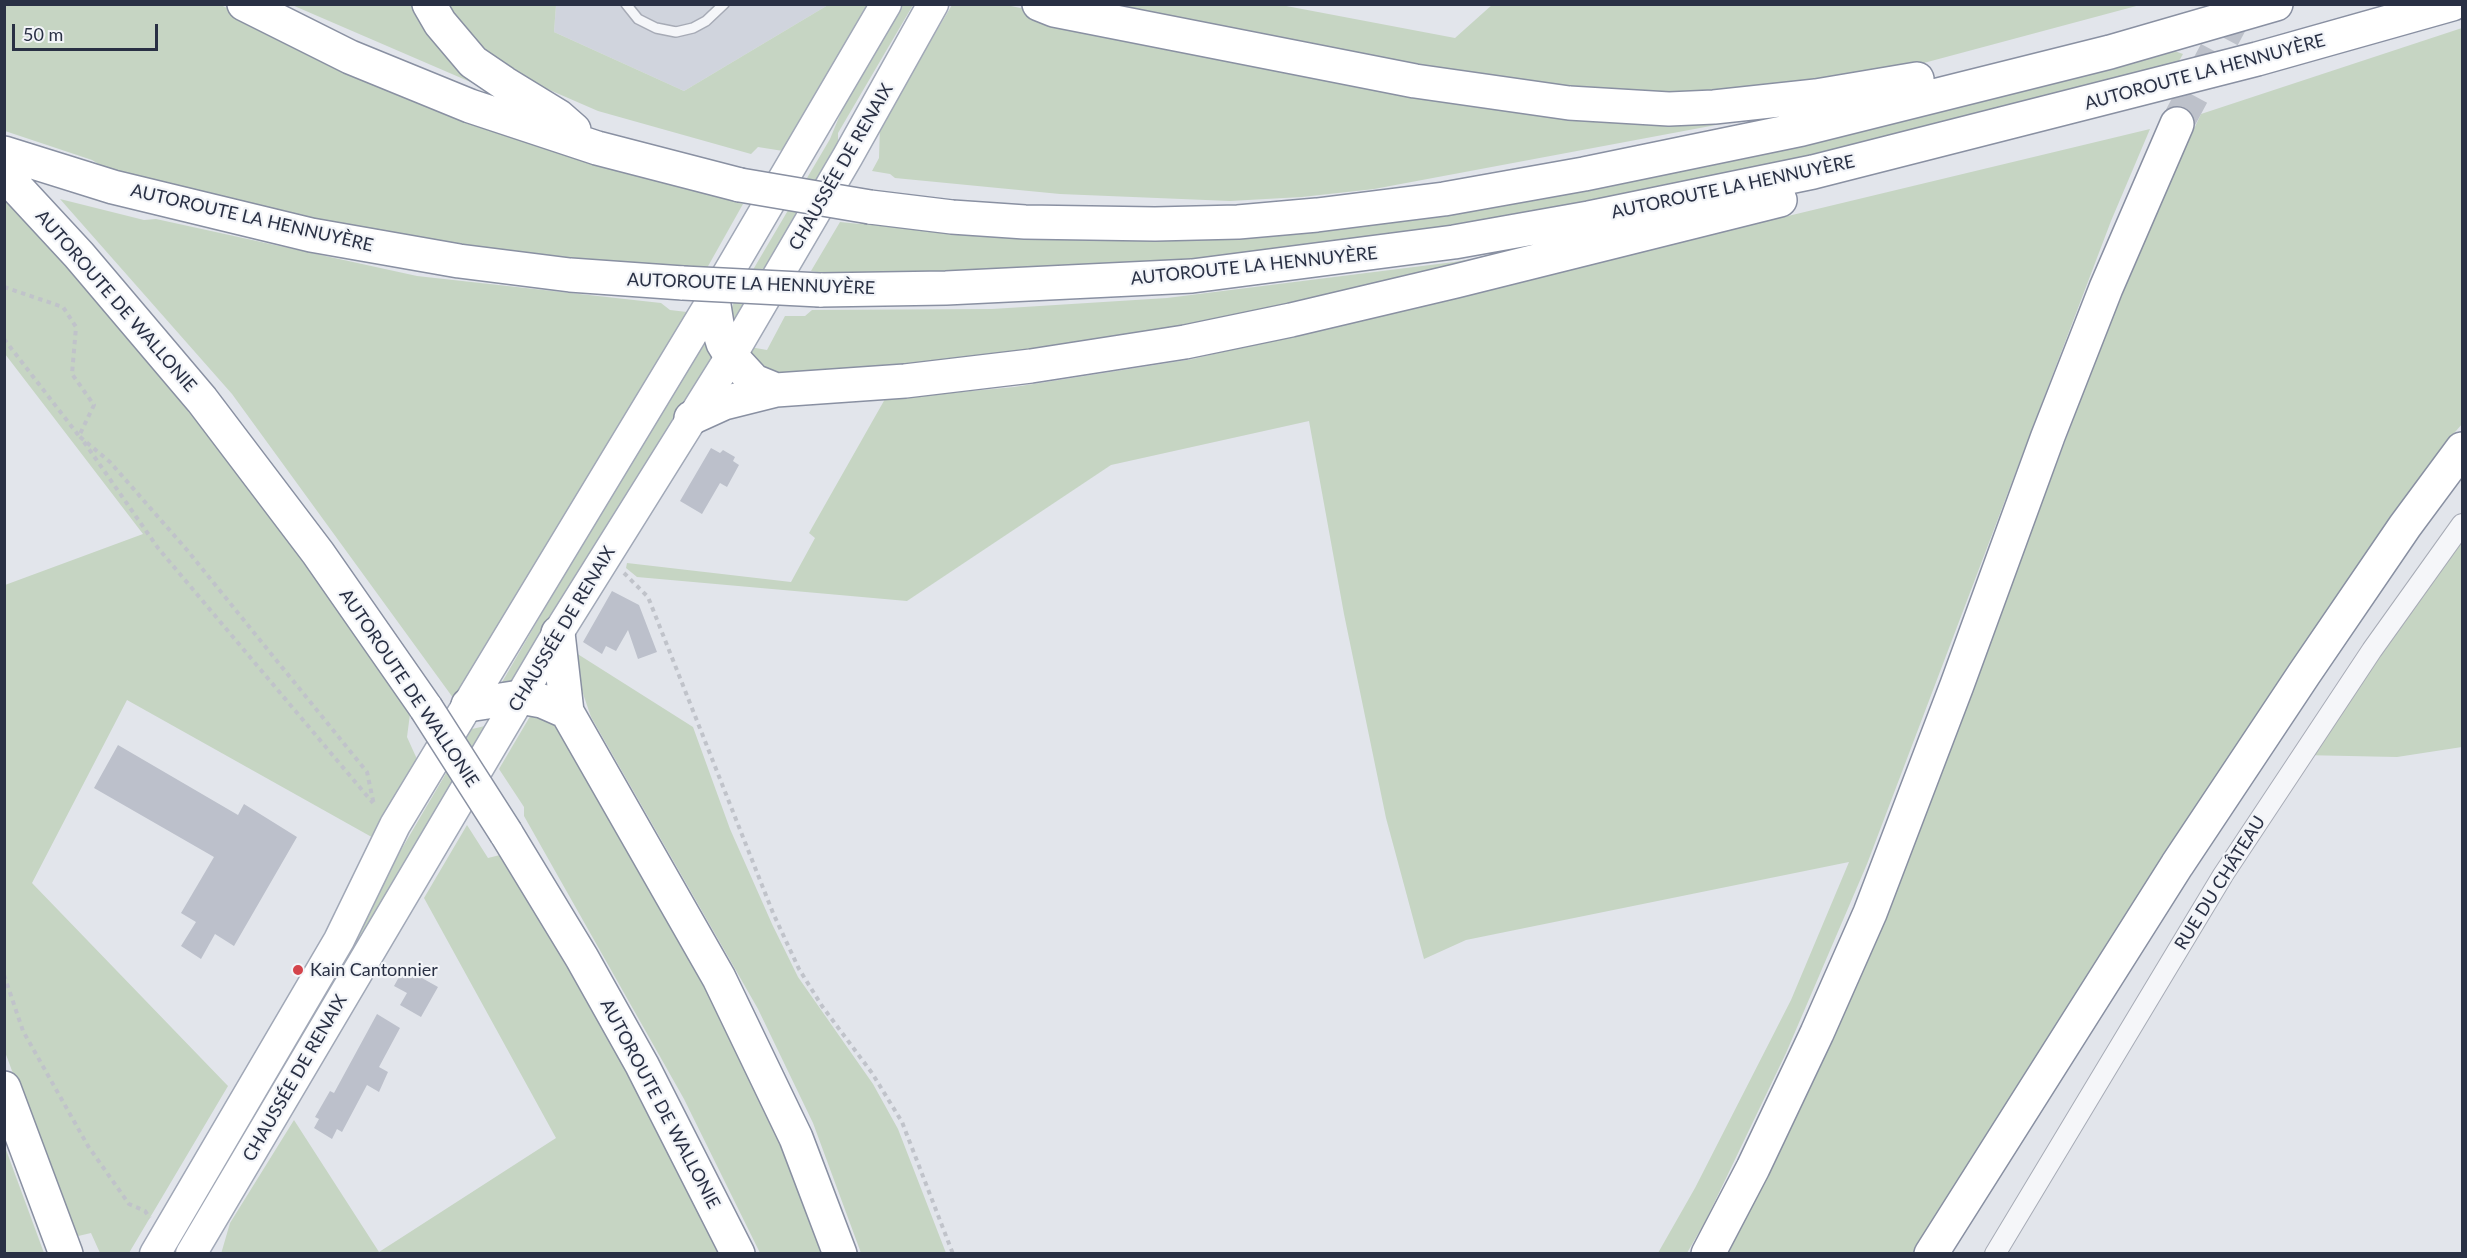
<!DOCTYPE html>
<html>
<head>
<meta charset="utf-8">
<style>
	body { margin:0 }
	#map { position:relative; width:2467px; height:1258px; overflow:hidden; background:#e2e5eb; font-family:Lato,sans-serif }
	canvas { display:block }
	.frame { position:absolute; inset:0; border:6px solid #293044; pointer-events:none }
	.scale { position:absolute; left:12px; top:24px; width:146px; height:27px; box-sizing:border-box; border:3px solid #293044; border-top:0; padding-left:8px; font-size:18px; line-height:21px; white-space:nowrap; color:#293044; -webkit-text-stroke:4px #f2f4f8; paint-order:stroke }
</style>
</head>
<body>
<div id="map">
<canvas width="2467" height="1258"></canvas>
<div class="frame"></div>
<div class="scale">50 m</div>
</div>
<script>
const ctx = document.querySelector('canvas').getContext('2d');
ctx.lineJoin = 'round';
function fill(path, color) { ctx.fillStyle = color; ctx.fill(path, 'evenodd'); }
const shape = rows => new Path2D(rows.map(r => 'M' + r).join(''));
function stroke(path, color, width, dash) { ctx.strokeStyle = color; ctx.lineWidth = width; ctx.lineCap = dash ? 'butt' : 'round'; ctx.setLineDash(dash || []); ctx.stroke(path); }
function label(font, color, halo, rows, align = 'center') {
  ctx.font = font + ' Lato,sans-serif'; ctx.lineWidth = 4.5; ctx.setLineDash([]); ctx.textBaseline = 'middle'; ctx.strokeStyle = halo; ctx.fillStyle = color; for (const [text, x, y, turn = 0] of rows) {
    ctx.save(); ctx.translate(x, y); ctx.rotate((+turn || 0) * Math.PI / 180); ctx.textAlign = isNaN(turn) ? turn : align; if (halo) ctx.strokeText(text, 0, 0); ctx.fillText(text, 0, 0); ctx.restore();
  }
}
const built = shape([
	[556,5,828,5,684,91,554,32]
]);
const green = shape([
	[1493,4,2140,5,1920,64,1802,81,1697,93,1606,91,1474,78,1112,5,1281,5,1455,38],
	[5,5,221,5,297,44,727,192,731,201,743,204,707,268,674,270,407,241,108,170,92,160,5,131],
	[292,5,556,5,554,32,684,91,828,5,867,5,783,151,758,147,751,154,598,111,515,75,489,90],
	[898,5,913,5,838,133,838,144,743,314,731,322,730,313,734,302,830,139,855,78],
	[952,5,1006,5,1429,92,1796,110,1374,189,1302,197,1230,201,1060,194,895,178,890,174,872,171,879,158,880,125],
	[2462,28,2462,424,2443,446,1915,1253,1726,1254,1815,1078,1892,902,2105,335,2133,269,2153,215,2201,114],
	[2166,48,2183,54,2174,70,1730,180,1398,240,1125,270,829,274,811,271,840,222,860,224,865,218,1233,234],
	[2150,129,2111,221,1867,864,1786,1053,1705,1222,1687,1253,1658,1253,1695,1188,1791,1000,1849,862,1466,940,1424,959,1386,818,1344,614,1309,421,1111,465,907,601,637,577,626,568,627,563,791,582,815,538,809,533,885,399,1014,387,1193,359],
	[5,196,101,295,223,451,319,580,410,714,407,737,421,768,377,840,127,700,32,883,228,1086,129,1253,100,1253,91,1233,74,1237,5,1052,5,585,143,534,5,354],
	[60,199,144,220,156,219,417,276,661,303,670,310,687,312,538,572,459,706,232,394],
	[1574,241,1141,342,775,381,744,357,750,347,767,350,785,316,805,316,812,310,992,309,1167,298,1454,262],
	[710,322,721,353,523,683,501,684],
	[2462,524,2462,747,2397,757,2301,755],
	[576,653,693,727,730,829,772,924,798,977,873,1084,898,1129,946,1253,861,1253,813,1123,758,1009,591,717,577,676],
	[532,713,549,713,756,1076,831,1253,760,1253,684,1099,524,816,524,807,499,769],
	[498,723,183,1253,164,1254,472,729],
	[467,825,488,858,500,855,587,994,721,1254,221,1254,230,1223,294,1120,379,1252,556,1138,424,898],
	[4,1147,5,1147,44,1253,5,1253]
]);
const building = shape([
	[711,448,720,453,723,450,735,457,733,461,739,465,727,487,720,483,702,514,680,501],
	[612,591,639,605,657,652,638,659,628,630,616,651,606,646,602,654,583,642],
	[118,745,238,815,244,804,297,837,234,946,215,934,201,959,181,946,196,922,181,913,214,857,94,788],
	[404,968,438,987,421,1017,400,1005,407,993,394,986],
	[377,1014,400,1028,379,1067,388,1072,379,1092,367,1085,342,1132,337,1129,332,1139,314,1128,319,1119,315,1117,330,1091,334,1093]
]);
const highwayTunnel = shape([
	[2177,124,2241,4]
]);
const path = shape([
	[4,287,63,307,76,327,72,374,94,405,79,436,110,462,187,550,367,772,374,805],
	[4,339,79,436],
	[84,442,158,548,373,803],
	[624,573,648,597,773,913,799,969,822,1006,872,1073,902,1122,953,1254],
	[4,975,23,1031,88,1146,129,1204,145,1211,150,1218]
]);
const lane = shape([
	[626,4,638,19,656,28,676,32,693,28,706,21,724,4]
]);
const street = shape([
	[1995,1254,2223,875,2372,650,2462,524]
]);
const primary = shape([
	[155,1254,339,940,395,825,713,299,886,4],
	[191,1254,558,633,731,356,848,156,933,4]
]);
const highway = shape([
	[244,4,350,57,470,106,597,148,740,185],
	[429,4,440,23,473,62,504,83,558,116,574,130],
	[1039,4,1054,10,1415,81,1569,103,1669,109,1714,107,1816,96,1917,79],
	[4,153,113,187,311,235,459,261,570,275,683,283],
	[4,174,79,255,202,400,318,553,426,708],
	[870,207,952,217,1025,222,1155,224,1238,222,1317,215,1444,199,1584,174,1802,129,2110,52,2276,4],
	[820,290,946,288,1192,276,1454,242,1589,218,1813,172,2257,59,2452,4],
	[713,299,717,324,723,343,731,356,754,381,776,390],
	[691,418,724,403,776,390,905,381,1031,366,1185,342,1291,320,1456,281,1780,200],
	[558,633,567,712,719,978,796,1138,840,1254],
	[468,705,520,697,542,701,567,712],
	[506,833,582,958,642,1065,738,1254],
	[4,1088,66,1254],
	[1708,1254,1753,1168,1817,1033,1870,913,1957,685,2048,436,2106,288,2177,124],
	[1931,1254,2177,865,2304,674,2405,526,2462,449]
]);
const highwayBridge = shape([
	[740,185,870,207],
	[683,283,820,290],
	[426,708,506,833]
]);
const markers = [
	[298,970,6,"#d4444b"]
];
const streetNames = [
	["AUTOROUTE LA HENNUYÈRE",2205,72,-15],
	["CHAUSSÉE DE RENAIX",841,167,-60],
	["AUTOROUTE LA HENNUYÈRE",1733,187,-12],
	["AUTOROUTE LA HENNUYÈRE",252,218,13],
	["AUTOROUTE LA HENNUYÈRE",1254,266,-6],
	["AUTOROUTE LA HENNUYÈRE",751,284,2],
	["AUTOROUTE DE WALLONIE",116,301,49],
	["CHAUSSÉE DE RENAIX",562,629,-59],
	["AUTOROUTE DE WALLONIE",409,688,56],
	["RUE DU CHÂTEAU",2220,883,-58],
	["CHAUSSÉE DE RENAIX",295,1078,-60],
	["AUTOROUTE DE WALLONIE",660,1104,62]
];
const poiNames = [
	["Kain Cantonnier",310,970]
];
fill(built, '#d0d4dd');
fill(green, '#c6d5c3');
fill(building, '#bcc0cb');
stroke(highwayTunnel, '#bdc1ca', 33, [33, 16]);
stroke(lane, '#a7abb6', 12);
stroke(street, '#a7abb6', 22);
stroke(primary, '#a1a8b7', 33);
stroke(highway, '#8990a2', 36);
stroke(path, '#c0c3ca', 4, [4.5, 4.5]);
stroke(lane, '#f5f6f9', 9);
stroke(street, '#f5f6f9', 20);
stroke(primary, '#fff', 30);
stroke(highway, '#fff', 33);
stroke(highwayBridge, '#8990a2', 36, []);
stroke(highwayBridge, '#fff', 33);
for (const [x, y, r, color] of markers) { const dot = new Path2D(); dot.arc(x, y, r, 0, 2 * Math.PI); ctx.fillStyle = color; ctx.fill(dot); stroke(dot, '#f2f4f8', 2); }
label('18px', '#293044', '#f2f4f8', streetNames);
label('18px', '#293044', '#f2f4f8', poiNames, 'left');
</script>
</body>
</html>
